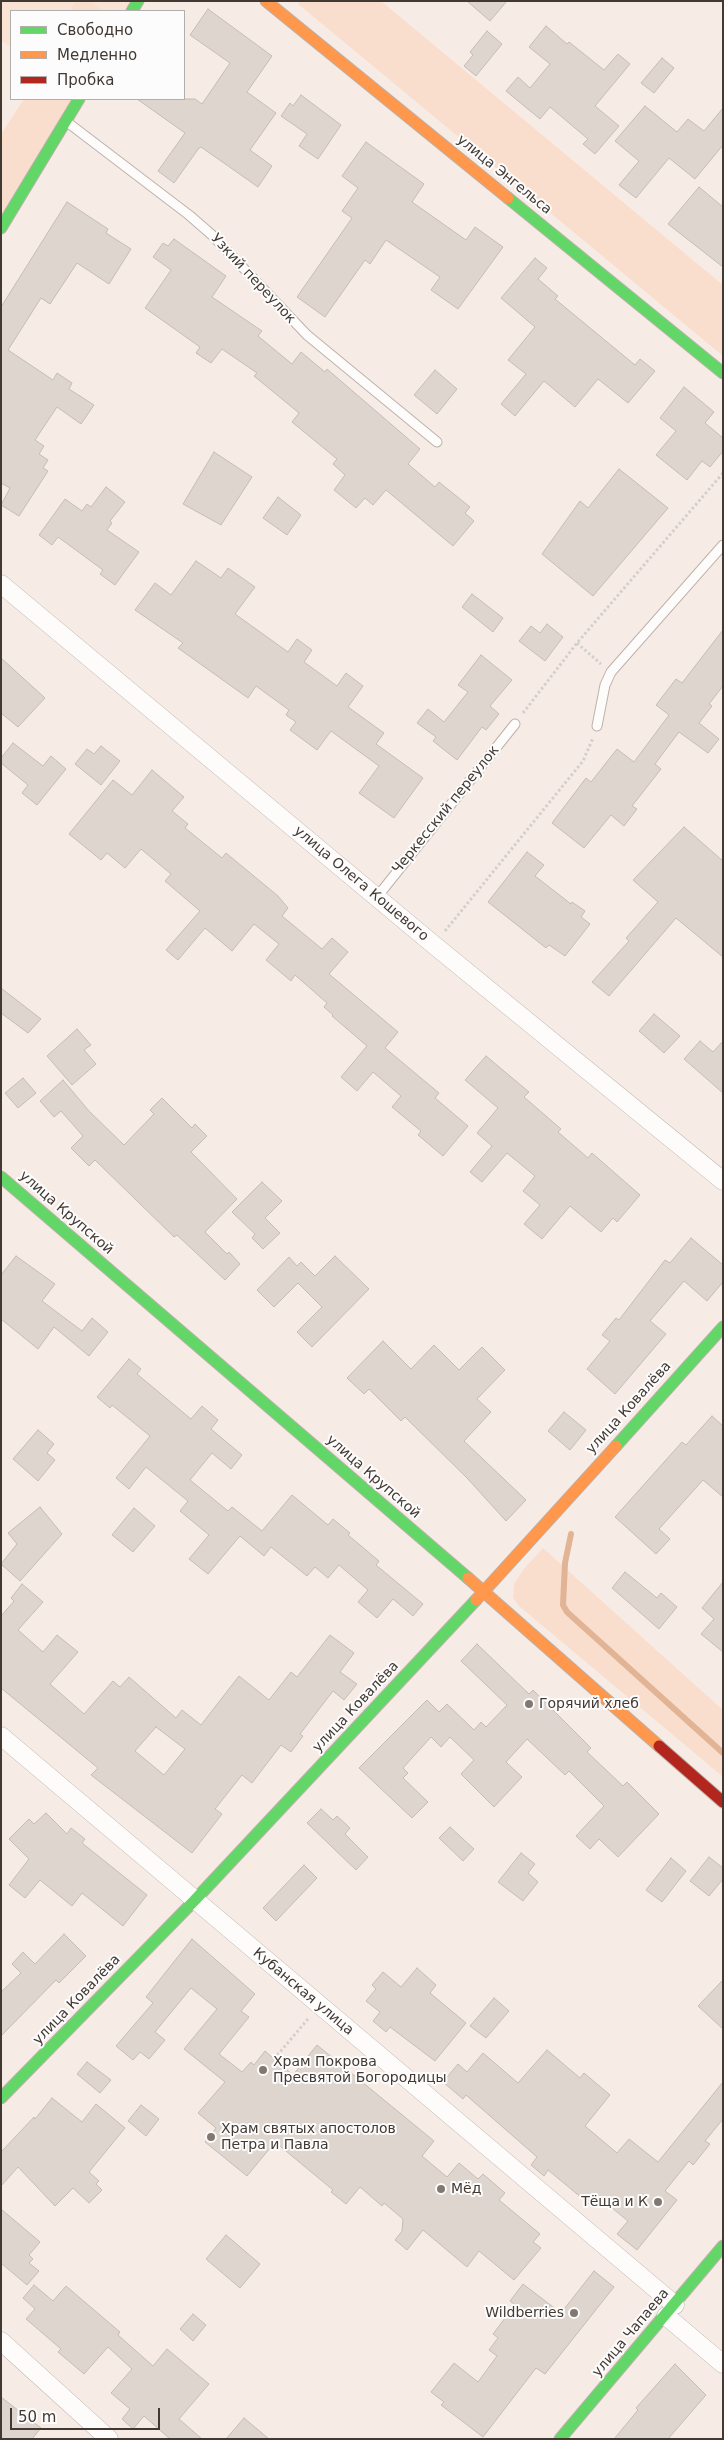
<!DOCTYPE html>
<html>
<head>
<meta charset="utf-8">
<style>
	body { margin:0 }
	#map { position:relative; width:724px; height:2440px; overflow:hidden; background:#f7ece5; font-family:"DejaVu Sans",sans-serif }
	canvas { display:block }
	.frame { position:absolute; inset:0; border:2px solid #433933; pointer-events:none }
	.legend { position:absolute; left:10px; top:10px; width:175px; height:90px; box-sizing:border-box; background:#fcfcfc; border:1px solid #b2aeac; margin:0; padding:6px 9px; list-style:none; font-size:15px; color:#433933 }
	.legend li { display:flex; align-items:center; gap:10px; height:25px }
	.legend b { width:25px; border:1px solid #b2aeac }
	.scale { position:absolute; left:10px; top:2408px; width:150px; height:22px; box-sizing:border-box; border:2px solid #433933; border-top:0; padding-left:6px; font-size:15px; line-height:18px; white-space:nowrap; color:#433933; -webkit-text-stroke:4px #fcfcfc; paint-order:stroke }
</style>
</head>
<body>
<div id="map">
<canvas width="724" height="2440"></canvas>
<div class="frame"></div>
<ul class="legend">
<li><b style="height:6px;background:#63d668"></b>Свободно</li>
<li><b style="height:6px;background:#ff974d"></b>Медленно</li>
<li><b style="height:6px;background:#b3261e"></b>Пробка</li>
</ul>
<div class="scale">50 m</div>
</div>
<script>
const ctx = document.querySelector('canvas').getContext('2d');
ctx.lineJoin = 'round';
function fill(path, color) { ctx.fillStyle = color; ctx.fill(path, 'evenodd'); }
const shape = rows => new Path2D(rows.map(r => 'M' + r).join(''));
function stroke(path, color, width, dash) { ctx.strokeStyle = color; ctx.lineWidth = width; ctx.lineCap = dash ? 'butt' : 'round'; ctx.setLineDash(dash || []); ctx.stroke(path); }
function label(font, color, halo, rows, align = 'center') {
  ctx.font = font + ' "DejaVu Sans",sans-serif'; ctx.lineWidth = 4; ctx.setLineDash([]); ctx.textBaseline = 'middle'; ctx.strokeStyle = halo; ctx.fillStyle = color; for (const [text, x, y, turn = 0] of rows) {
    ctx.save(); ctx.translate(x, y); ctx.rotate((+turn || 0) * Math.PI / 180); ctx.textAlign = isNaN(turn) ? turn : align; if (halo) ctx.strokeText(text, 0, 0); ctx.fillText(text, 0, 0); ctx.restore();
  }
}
const built = shape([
	[1,1,75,1,70,11,11,11,11,47,1,41],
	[92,1,133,1,126,11,104,11]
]);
const green = shape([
	[75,1,92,1,104,11,70,11],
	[300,1,381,1,723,285,723,356,298,4],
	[24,99,72,99,1,215,1,134],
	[543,1548,723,1710,723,1777,519,1606,513,1598,514,1584,523,1570]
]);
const stream = shape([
	[571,1534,565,1563,563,1605,567,1612,723,1753]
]);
const building = shape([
	[467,1,507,1,490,21,467,1],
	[208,9,272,56,247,92,276,113,250,150,272,166,258,187,201,147,199,148,174,183,158,171,185,133,137,99,195,99,202,104,230,63,190,35,208,9],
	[546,26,567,44,569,42,604,70,618,54,630,64,595,106,619,126,595,154,583,144,588,139,550,107,540,119,506,91,518,77,530,88,550,64,529,47,546,26],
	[487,31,502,44,476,76,464,66,473,55,470,52,487,31],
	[662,58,674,68,654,93,641,83,662,58],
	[301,95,341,125,318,159,299,146,307,134,281,116,290,103,293,106,301,95],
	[645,106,677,132,688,119,704,131,723,108,723,145,695,179,669,158,636,198,619,185,639,161,615,141,645,106],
	[366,142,424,184,412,202,466,240,475,227,503,247,458,309,431,290,440,277,386,240,370,264,365,260,325,317,297,297,352,218,342,211,358,188,342,176,366,142],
	[699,187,723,207,723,267,668,224,699,187],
	[67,202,108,229,106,233,131,249,109,284,77,263,50,304,41,298,8,350,53,380,57,373,72,383,69,389,94,405,81,424,57,407,35,440,44,446,39,454,48,460,43,468,48,471,19,516,1,505,10,488,1,483,1,307,67,202],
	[174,239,226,276,212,297,262,331,258,336,292,364,301,352,325,372,327,369,420,449,408,464,435,487,439,482,470,507,465,513,474,521,453,546,386,490,373,505,365,498,356,508,334,490,345,475,333,464,337,459,292,422,299,413,254,376,257,373,222,349,211,363,196,353,200,347,145,308,171,270,153,257,163,243,168,246,174,239],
	[535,258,547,268,538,279,558,296,555,299,635,365,640,359,655,371,628,403,598,379,575,407,544,381,515,416,501,404,526,374,508,360,535,327,501,298,535,258],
	[435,370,457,389,437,414,414,395,435,370],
	[684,387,714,412,705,423,723,438,723,451,710,467,702,461,687,480,656,455,676,431,660,418,684,387],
	[214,452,252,477,221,525,183,504,214,452],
	[619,469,668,508,593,596,542,554,580,501,588,508,619,469],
	[106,487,125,502,110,521,112,523,107,530,139,552,115,585,100,574,103,570,58,537,52,545,39,535,65,499,82,511,87,504,91,507,106,487],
	[278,497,301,515,287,535,263,518,278,497],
	[196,561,221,578,228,568,255,587,235,614,288,652,297,639,312,650,304,662,337,686,346,673,363,686,348,707,384,733,376,744,423,778,394,818,359,793,379,766,331,731,317,750,290,730,296,722,286,715,289,710,256,686,248,698,178,648,183,643,135,610,155,583,171,595,196,561],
	[472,594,503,618,493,632,462,607,472,594],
	[547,624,563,637,545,661,519,641,531,626,540,633,547,624],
	[723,630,723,686,709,704,712,706,699,723,719,739,708,753,679,732,655,764,661,769,632,806,637,809,624,826,611,815,584,848,552,823,586,778,591,782,617,749,634,762,669,715,656,705,676,679,682,683,723,630],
	[481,655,512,680,490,706,499,714,486,730,482,727,457,760,433,741,436,737,417,723,428,709,444,722,468,692,458,685,481,655],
	[1,658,45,698,18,727,1,713,1,658],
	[13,743,43,766,51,756,66,769,37,805,22,793,28,785,1,763,1,758,13,743],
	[101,746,120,761,101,785,75,764,87,749,94,754,101,746],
	[152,770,184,797,172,811,188,824,185,828,222,858,226,853,278,896,288,908,282,916,322,949,332,938,348,952,329,974,398,1032,385,1048,439,1093,435,1098,468,1126,443,1156,418,1135,421,1131,392,1107,401,1096,373,1072,357,1091,341,1077,367,1046,332,1016,333,1015,324,1007,327,1003,295,975,291,981,266,960,279,944,254,924,232,951,205,928,178,960,166,950,200,911,165,881,171,874,141,849,125,868,107,853,101,860,69,834,113,780,132,795,152,770],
	[684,827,723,861,723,957,676,918,609,996,592,982,629,941,626,938,658,902,633,880,684,827],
	[527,852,544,865,535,876,571,904,572,902,585,911,581,917,590,924,565,956,549,945,546,948,488,902,527,852],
	[1,988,41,1019,28,1033,1,1013,1,988],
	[654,1014,680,1036,664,1053,639,1031,654,1014],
	[77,1029,91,1045,84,1050,96,1064,72,1085,47,1056,77,1029],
	[700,1041,713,1052,723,1041,723,1093,684,1059,700,1041],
	[486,1056,529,1092,524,1097,561,1129,558,1132,588,1158,592,1153,640,1195,617,1222,613,1218,601,1232,570,1206,542,1239,524,1224,540,1205,523,1191,535,1176,507,1153,482,1182,470,1172,492,1146,477,1133,498,1108,465,1080,486,1056],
	[23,1078,36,1093,18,1108,5,1093,23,1078],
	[63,1080,89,1111,124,1145,154,1114,150,1110,162,1098,192,1128,195,1124,207,1136,191,1152,237,1199,205,1232,227,1254,229,1252,240,1264,225,1280,177,1235,174,1237,95,1160,89,1166,71,1148,83,1136,61,1111,54,1117,40,1101,63,1080],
	[262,1182,282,1201,265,1218,280,1233,263,1249,252,1238,255,1234,232,1212,262,1182],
	[691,1238,723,1265,723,1282,707,1301,684,1281,650,1321,666,1334,615,1394,587,1369,610,1341,602,1335,616,1318,619,1320,665,1260,670,1263,691,1238],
	[16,1256,55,1284,42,1301,82,1331,92,1318,108,1332,89,1356,54,1327,38,1349,1,1319,1,1275,16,1256],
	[335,1256,369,1289,312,1347,297,1332,322,1307,298,1283,274,1307,257,1290,289,1257,297,1266,301,1262,315,1276,335,1256],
	[383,1341,411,1369,434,1345,459,1370,482,1347,505,1370,477,1399,491,1412,464,1441,526,1500,506,1521,467,1478,405,1417,401,1421,369,1389,364,1394,347,1378,383,1341],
	[129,1359,141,1369,137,1374,191,1419,202,1406,218,1420,211,1429,242,1455,231,1469,212,1453,190,1480,228,1511,232,1507,262,1531,292,1495,328,1525,333,1519,350,1533,348,1535,379,1561,376,1565,423,1604,413,1616,393,1599,377,1618,358,1602,368,1590,339,1565,328,1578,315,1567,307,1576,271,1547,264,1556,240,1536,208,1574,189,1559,209,1535,180,1511,188,1501,146,1467,129,1489,116,1478,150,1436,112,1405,110,1408,97,1397,129,1359],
	[564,1412,586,1430,570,1450,548,1431,564,1412],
	[712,1416,723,1426,723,1497,703,1480,659,1529,670,1539,656,1554,615,1517,682,1442,686,1445,712,1416],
	[38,1430,54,1444,47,1453,55,1460,38,1481,13,1459,38,1430],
	[40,1507,62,1534,20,1581,1,1564,17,1544,8,1533,40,1507],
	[134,1508,155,1526,133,1552,112,1535,134,1508],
	[625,1572,657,1598,661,1593,677,1607,659,1629,612,1588,625,1572],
	[723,1582,723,1652,701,1634,714,1619,702,1608,723,1582],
	[22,1584,43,1602,18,1630,43,1652,57,1635,78,1652,50,1684,84,1714,113,1681,120,1687,129,1677,176,1718,182,1710,201,1725,239,1676,269,1700,291,1672,297,1677,330,1635,354,1653,340,1672,357,1684,344,1700,333,1691,300,1734,303,1736,291,1752,281,1745,252,1783,242,1775,215,1809,222,1814,192,1853,91,1775,98,1768,1,1688,1,1616,14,1601,11,1598,22,1584],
	[156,1727,185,1749,164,1775,135,1751,156,1727],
	[477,1644,529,1694,533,1690,591,1748,587,1752,623,1786,627,1782,659,1814,618,1857,599,1839,590,1849,576,1836,604,1806,569,1771,565,1775,527,1739,506,1762,522,1777,494,1807,461,1774,474,1760,450,1737,441,1747,431,1737,403,1768,408,1773,403,1778,428,1802,412,1818,359,1768,427,1700,439,1712,447,1704,474,1730,481,1722,486,1727,507,1705,461,1661,477,1644],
	[321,1809,333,1820,337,1816,350,1828,345,1834,368,1857,356,1870,307,1823,321,1809],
	[46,1813,67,1834,71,1828,85,1839,82,1843,147,1895,123,1926,82,1893,72,1906,40,1880,25,1898,9,1885,29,1859,9,1839,29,1819,34,1824,46,1813],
	[450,1827,474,1849,463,1861,439,1838,450,1827],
	[521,1853,535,1864,528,1873,538,1882,523,1901,498,1882,521,1853],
	[709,1857,723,1868,723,1879,709,1896,690,1881,709,1857],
	[671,1858,686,1871,662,1902,646,1890,671,1858],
	[304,1865,317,1878,276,1921,263,1908,304,1865],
	[64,1934,86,1956,59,1983,56,1980,1,2036,1,1992,21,1973,12,1964,23,1952,35,1964,64,1934],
	[192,1939,255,1994,241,2011,249,2017,219,2054,242,2072,251,2062,254,2065,265,2051,293,2075,317,2045,434,2141,422,2156,447,2177,459,2163,478,2179,483,2174,505,2193,499,2200,540,2234,533,2242,541,2248,514,2280,479,2251,467,2267,423,2230,407,2250,395,2240,402,2231,403,2219,384,2203,382,2206,360,2187,346,2204,331,2192,333,2190,275,2142,247,2176,205,2142,216,2128,198,2113,225,2082,184,2049,217,2009,191,1988,155,2032,165,2040,149,2059,140,2052,133,2060,116,2046,153,2003,146,1997,192,1939],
	[417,1968,436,1985,430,1993,466,2023,435,2061,390,2027,386,2032,373,2021,380,2012,366,2001,376,1989,372,1985,383,1972,401,1987,417,1968],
	[723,1980,723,2029,698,2006,723,1980],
	[494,1998,509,2011,486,2038,470,2026,494,1998],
	[547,2050,580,2078,584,2073,610,2095,585,2126,617,2153,629,2139,658,2162,723,2082,723,2119,705,2141,710,2144,693,2165,689,2161,665,2191,677,2200,637,2250,617,2234,628,2221,601,2199,594,2208,548,2170,544,2176,531,2165,537,2157,466,2095,463,2099,443,2082,458,2064,467,2072,483,2053,518,2083,547,2050],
	[87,2062,111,2080,100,2093,77,2074,87,2062],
	[52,2098,82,2122,96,2104,125,2128,89,2172,99,2181,96,2184,102,2190,89,2203,73,2188,55,2206,18,2167,1,2186,1,2152,34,2117,35,2119,52,2098],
	[141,2105,159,2119,146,2136,128,2121,141,2105],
	[1,2209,40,2242,29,2255,33,2259,29,2263,39,2271,27,2285,1,2263,1,2209],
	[226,2235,260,2264,240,2288,206,2259,226,2235],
	[594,2271,614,2287,545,2374,536,2368,483,2437,441,2405,444,2402,431,2392,454,2363,478,2382,497,2356,489,2350,498,2338,493,2334,515,2305,510,2301,523,2284,561,2313,594,2271],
	[34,2285,53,2301,66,2286,120,2332,118,2335,153,2366,167,2349,209,2384,179,2419,202,2439,170,2439,144,2416,133,2429,122,2419,130,2409,111,2393,132,2369,108,2347,84,2374,58,2352,61,2349,26,2319,35,2309,23,2298,34,2285],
	[193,2314,206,2325,193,2341,180,2329,193,2314],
	[675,2364,706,2395,668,2439,614,2439,638,2410,636,2408,675,2364],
	[1,2397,41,2428,32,2439,1,2439,1,2397],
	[244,2418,269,2439,226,2439,244,2418]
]);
const path = shape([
	[577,643,601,664],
	[523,713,577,643,723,473],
	[445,931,583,761,593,738],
	[274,2059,308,2019]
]);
const lane = shape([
	[67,122,189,215,212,235,307,335,437,442],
	[597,726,605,685,611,672,723,545],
	[377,897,515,724]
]);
const street = shape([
	[1,584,434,945,723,1181],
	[1,1736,675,2305],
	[666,2316,723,2364],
	[1,2341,109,2439]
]);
const fast = shape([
	[132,11,138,1],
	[508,198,723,373],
	[1,228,79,99],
	[1,1177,468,1578],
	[616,1446,723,1327],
	[1,2098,194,1901,476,1600],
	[560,2439,723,2246]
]);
const slow = shape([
	[266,1,508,198],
	[468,1578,659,1746],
	[476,1600,616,1446]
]);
const jam = shape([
	[659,1746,723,1802]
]);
const markers = [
	[529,1704,5,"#827871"],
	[263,2070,5,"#827871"],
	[211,2137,5,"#827871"],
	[441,2189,5,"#827871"],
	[658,2202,5,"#827871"],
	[574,2313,5,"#827871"]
];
const streetNames = [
	["улица Энгельса",504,175,39],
	["Узкий переулок",253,279,47],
	["Черкесский переулок",446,810,-51],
	["улица Олега Кошевого",361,884,40],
	["улица Крупской",66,1213,41],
	["улица Ковалёва",629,1408,-48],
	["улица Крупской",373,1477,41],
	["улица Ковалёва",356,1707,-47],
	["Кубанская улица",303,1992,40],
	["улица Ковалёва",77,2000,-46],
	["улица Чапаева",631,2333,-50]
];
const poiNames = [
	["Горячий хлеб",539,1704],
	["Храм Покрова",273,2062],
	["Пресвятой Богородицы",273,2078],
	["Храм святых апостолов",221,2129],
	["Петра и Павла",221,2145],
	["Мёд",451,2189],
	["Тёща и К",648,2202,"right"],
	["Wildberries",564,2313,"right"]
];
fill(built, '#f9e3d4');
fill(green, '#fadecd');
stroke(stream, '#e1b495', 6);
fill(building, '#dfd5cf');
stroke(building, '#c5bcb6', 1);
stroke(lane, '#bbb2ac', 11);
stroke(street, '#bbb2ac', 19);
stroke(fast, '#bbb2ac', 13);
stroke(slow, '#bbb2ac', 13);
stroke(jam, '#bbb2ac', 13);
stroke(path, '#d3cfcd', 3, [2.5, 2.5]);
stroke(lane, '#fefcfb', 9);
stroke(street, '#fefcfb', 18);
stroke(fast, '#63d668', 11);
stroke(slow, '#ff974d', 11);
stroke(jam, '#b3261e', 11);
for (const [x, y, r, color] of markers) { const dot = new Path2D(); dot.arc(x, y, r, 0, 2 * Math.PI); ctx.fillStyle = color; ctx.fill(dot); stroke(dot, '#fcfcfc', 2); }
label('14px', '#433933', '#fcfcfc', streetNames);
label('14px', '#433933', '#fcfcfc', poiNames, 'left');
</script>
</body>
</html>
